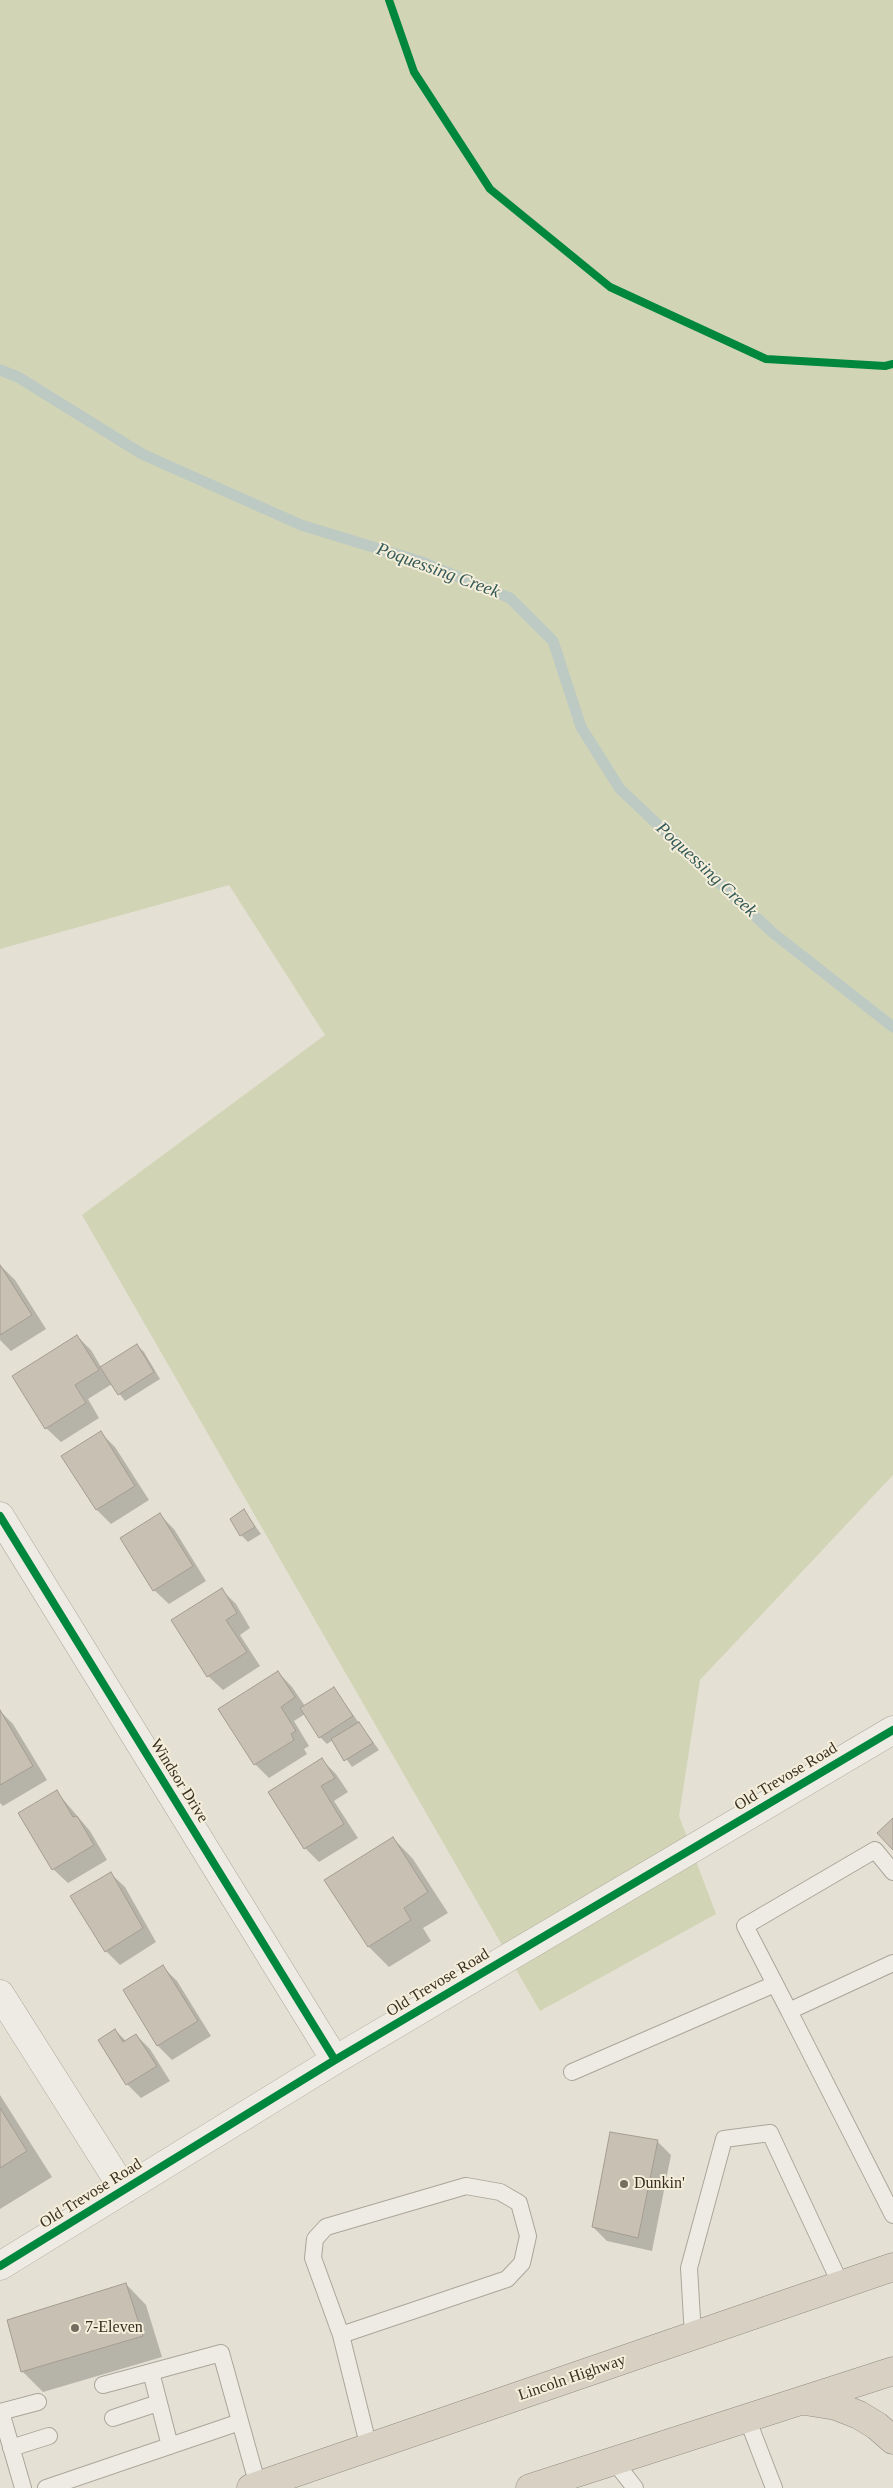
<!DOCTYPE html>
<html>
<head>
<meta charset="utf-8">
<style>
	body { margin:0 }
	canvas { display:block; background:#e4e0d3 }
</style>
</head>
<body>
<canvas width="893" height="2488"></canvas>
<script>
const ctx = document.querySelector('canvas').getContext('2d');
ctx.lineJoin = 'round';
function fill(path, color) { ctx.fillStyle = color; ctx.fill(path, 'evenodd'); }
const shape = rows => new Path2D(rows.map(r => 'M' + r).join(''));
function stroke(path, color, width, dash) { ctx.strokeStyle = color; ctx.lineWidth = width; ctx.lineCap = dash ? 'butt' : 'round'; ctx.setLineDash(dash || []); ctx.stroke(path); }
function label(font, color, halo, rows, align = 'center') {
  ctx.font = font + ' "Times New Roman",serif'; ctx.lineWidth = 4; ctx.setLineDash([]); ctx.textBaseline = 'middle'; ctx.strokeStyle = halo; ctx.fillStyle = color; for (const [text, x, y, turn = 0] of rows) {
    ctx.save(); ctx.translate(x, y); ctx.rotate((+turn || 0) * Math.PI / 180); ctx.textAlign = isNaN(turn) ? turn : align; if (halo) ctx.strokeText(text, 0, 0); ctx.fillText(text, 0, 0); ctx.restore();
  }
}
const green = shape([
	[0,0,893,0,893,1475,700,1680,679,1816,716,1914,540,2011,82,1215,325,1035,229,885,0,949]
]);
const shadow = shape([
	[1,1266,15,1280,46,1329,11,1351,0,1340],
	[77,1336,91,1350,101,1367,137,1345,144,1352,160,1379,125,1401,112,1384,88,1399,99,1418,61,1442,46,1428],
	[101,1433,115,1447,149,1500,111,1524,97,1510,63,1457],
	[244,1511,261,1534,248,1542,241,1535],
	[160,1515,174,1529,206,1581,169,1604,154,1590,122,1538],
	[222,1590,236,1604,250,1628,240,1635,260,1666,223,1690,208,1676],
	[278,1672,292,1687,305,1706,334,1689,379,1750,352,1767,333,1740,327,1744,320,1737,305,1714,294,1721,309,1746,304,1749,307,1754,269,1778,255,1764],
	[0,1711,13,1724,47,1780,3,1806,0,1803],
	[322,1760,336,1774,348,1792,334,1801,358,1838,319,1862,305,1848],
	[57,1792,90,1831,107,1860,68,1883,53,1869],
	[393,1838,413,1859,448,1913,423,1928,431,1941,389,1967,369,1947,326,1880],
	[110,1873,125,1887,156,1942,120,1965,106,1951],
	[163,1967,177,1981,211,2036,172,2060,158,2046,124,1991],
	[115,2030,126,2041,136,2035,150,2049,170,2081,141,2098,127,2084,99,2040],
	[0,2095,52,2177,0,2209],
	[657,2141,671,2155,652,2251,607,2241,593,2227],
	[126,2284,146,2305,162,2357,43,2392,22,2371]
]);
const stream = shape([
	[0,370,18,377,142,454,301,525,422,562,510,598,553,641,581,727,620,789,773,933,893,1027]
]);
const building = shape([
	[0,1265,32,1315,0,1335,0,1265],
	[77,1335,99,1370,75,1385,86,1403,45,1429,12,1376,77,1335],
	[137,1344,154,1372,118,1395,100,1367,137,1344],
	[101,1431,135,1486,96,1510,61,1456,101,1431],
	[244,1509,255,1527,240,1536,230,1519,244,1509],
	[160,1513,193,1566,153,1591,120,1538,160,1513],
	[222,1588,237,1613,226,1620,247,1652,207,1677,171,1620,222,1588],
	[278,1671,295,1697,281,1707,296,1731,291,1734,294,1740,254,1765,218,1709,278,1671],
	[334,1687,353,1716,319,1738,300,1708,334,1687],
	[0,1710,33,1766,0,1785,0,1710],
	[359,1722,373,1743,344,1761,331,1739,359,1722],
	[322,1758,335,1778,321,1786,344,1824,304,1849,268,1792,322,1758],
	[57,1790,73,1817,77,1816,94,1845,52,1870,18,1813,57,1790],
	[893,1818,893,1850,877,1833,893,1818],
	[393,1837,428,1892,404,1908,411,1920,368,1947,324,1880,393,1837],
	[111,1872,143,1928,105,1952,70,1896,111,1872],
	[163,1965,198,2021,157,2046,123,1990,163,1965],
	[115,2029,123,2042,136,2034,157,2066,126,2085,98,2040,115,2029],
	[0,2108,27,2151,0,2168,0,2108],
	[610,2132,658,2140,638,2238,592,2227,610,2132],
	[126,2283,143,2336,21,2372,7,2320,126,2283]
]);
const lane = shape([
	[893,1963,789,2011,893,2215],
	[789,2011,745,1926,875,1850,893,1872],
	[572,2072,775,1984],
	[341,2335,507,2279,522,2263,528,2236,519,2203,500,2192,466,2186,326,2227,315,2239,313,2258,341,2335,369,2448],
	[693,2336,689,2268,724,2139,770,2133,841,2285],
	[151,2372,170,2446],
	[103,2385,221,2353,258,2486],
	[0,2412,38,2402],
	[1,2412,23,2488],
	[113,2418,158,2403],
	[747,2418,774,2488],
	[11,2448,49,2436],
	[614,2461,635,2488],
	[46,2488,240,2422]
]);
const street = shape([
	[0,1516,335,2060],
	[0,1994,124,2190],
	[0,2266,335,2060,893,1730]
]);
const highway = shape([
	[805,2401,836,2406,859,2415,877,2426,893,2440],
	[251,2488,893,2267],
	[530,2488,893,2371]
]);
const cycleway = shape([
	[389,0,414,72,490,189,610,287,766,359,885,366,893,364],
	[0,1516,335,2060],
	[0,2266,335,2060,893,1730]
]);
const markers = [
	[624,2184,5,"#766d60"],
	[75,2328,5,"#766d60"]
];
const streetNames = [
	["Old Trevose Road",786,1777,-31],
	["Windsor Drive",179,1781,58],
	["Old Trevose Road",438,1983,-31],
	["Old Trevose Road",91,2194,-32],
	["Lincoln Highway",572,2378,-19]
];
const poiNames = [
	["Dunkin'",634,2184],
	["7-Eleven",85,2328]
];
const waterNames = [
	["Poquessing Creek",438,571,20],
	["Poquessing Creek",706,870,43]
];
fill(green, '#d2d4b6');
fill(shadow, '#0003');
stroke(stream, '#bccac3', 11);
fill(building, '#c8c0b3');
stroke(building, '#a59c91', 1);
stroke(lane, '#aba69b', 18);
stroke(street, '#aba69b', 29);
stroke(highway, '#908b82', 29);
stroke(lane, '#edebe3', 16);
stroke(street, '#edebe3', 28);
stroke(highway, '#d8d1c3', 28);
stroke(cycleway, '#00873e', 8);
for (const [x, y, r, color] of markers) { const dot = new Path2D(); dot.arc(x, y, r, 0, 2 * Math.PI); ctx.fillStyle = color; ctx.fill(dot); stroke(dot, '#f4eeda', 2); }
label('16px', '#3a2f22', '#f4eeda', streetNames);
label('16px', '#3a2f22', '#f4eeda', poiNames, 'left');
label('italic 18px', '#335958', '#f4eeda', waterNames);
</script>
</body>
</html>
